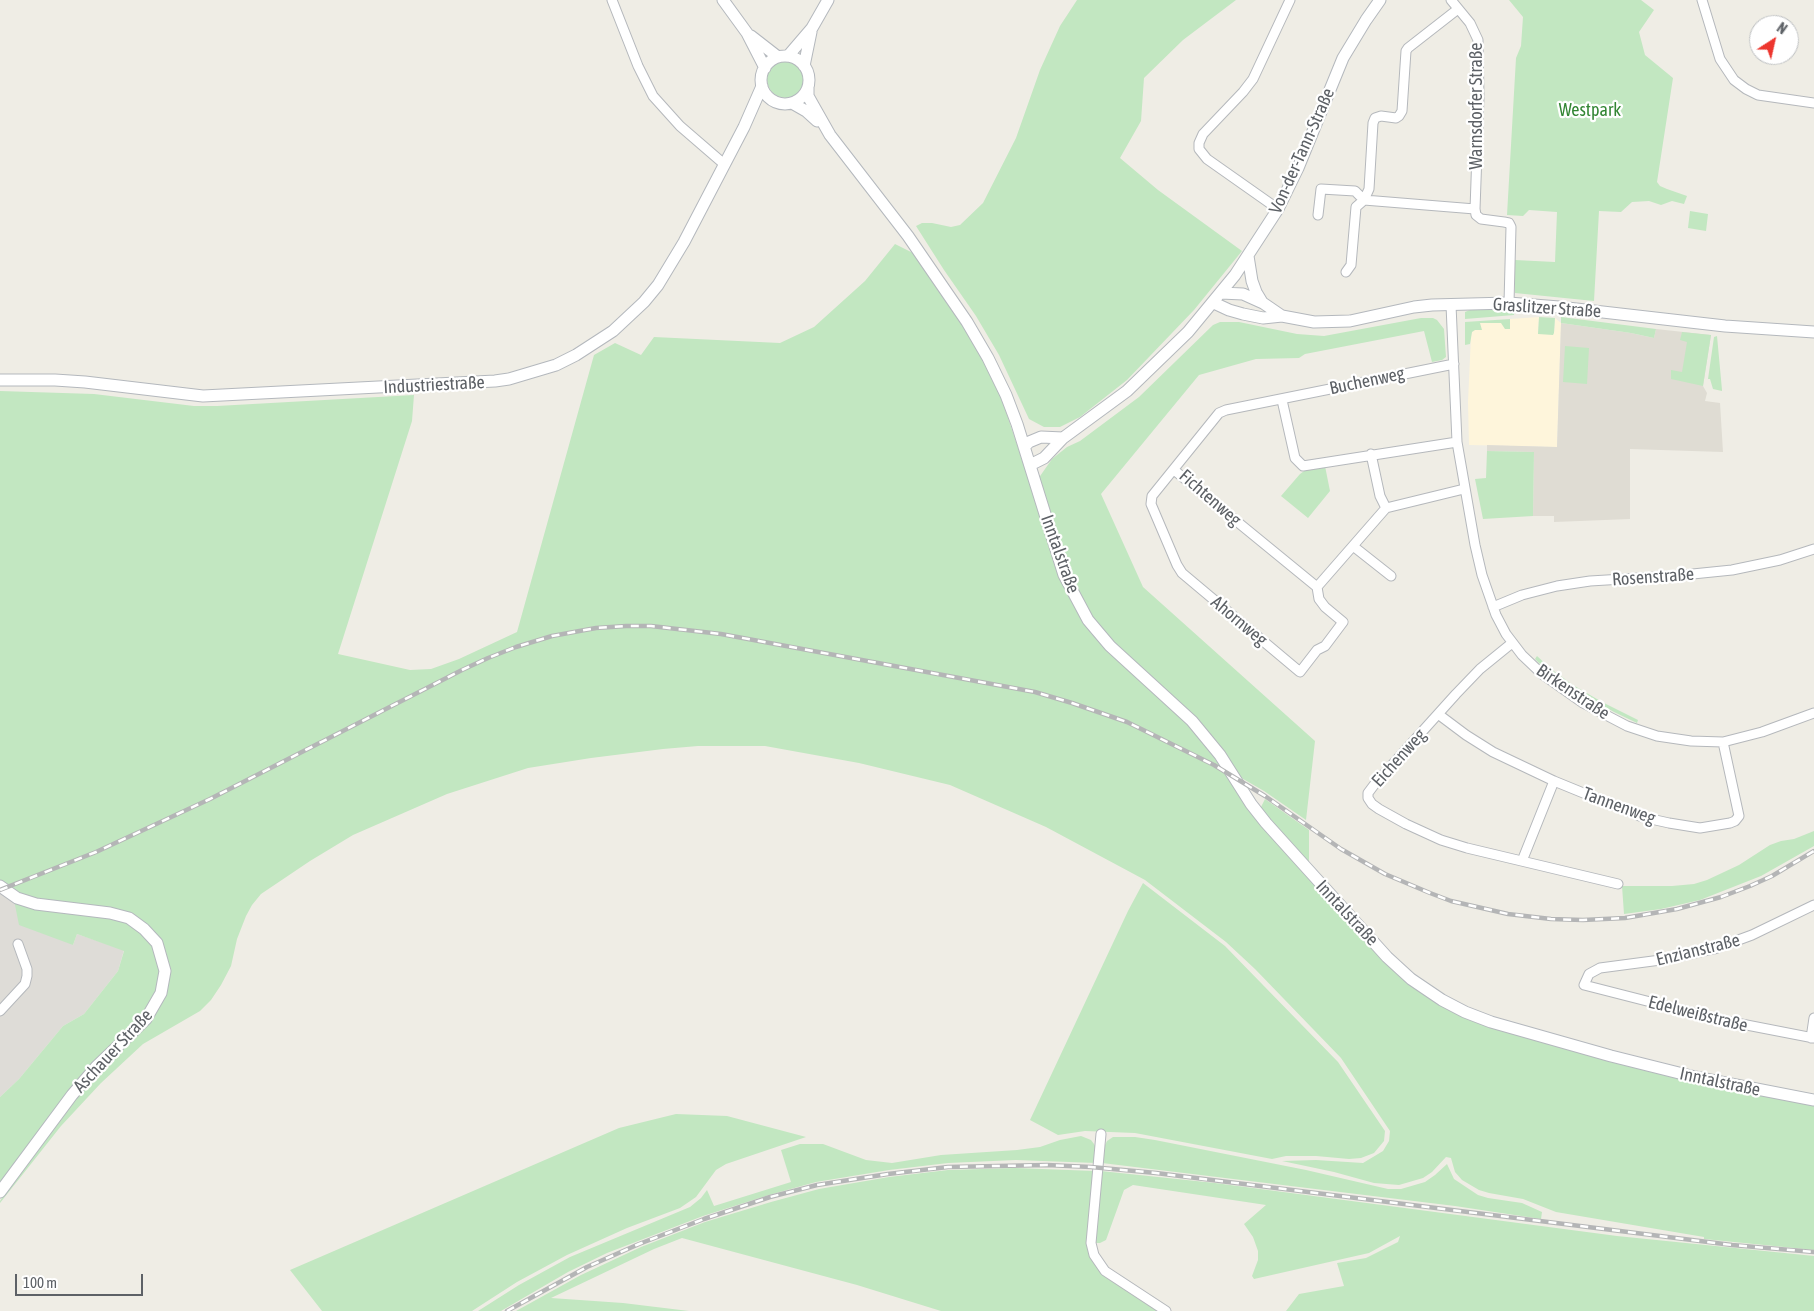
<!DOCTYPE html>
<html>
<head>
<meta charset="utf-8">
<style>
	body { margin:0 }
	#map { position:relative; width:1814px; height:1311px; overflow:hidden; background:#efede5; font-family:"Asap Condensed",sans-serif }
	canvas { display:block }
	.north { position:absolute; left:1749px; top:15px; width:50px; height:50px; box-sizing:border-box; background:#fff; border:1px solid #bec0c2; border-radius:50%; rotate:35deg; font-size:14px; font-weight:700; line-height:20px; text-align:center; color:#5d6166 }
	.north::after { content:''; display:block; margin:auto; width:18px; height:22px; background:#ed362e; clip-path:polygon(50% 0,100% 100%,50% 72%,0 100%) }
	.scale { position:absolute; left:15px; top:1274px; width:128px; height:22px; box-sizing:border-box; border:2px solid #5d6166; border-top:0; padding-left:6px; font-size:15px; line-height:18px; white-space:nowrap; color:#5d6166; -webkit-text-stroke:4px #fff; paint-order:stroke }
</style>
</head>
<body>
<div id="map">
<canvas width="1814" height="1311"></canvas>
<div class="north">N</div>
<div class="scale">100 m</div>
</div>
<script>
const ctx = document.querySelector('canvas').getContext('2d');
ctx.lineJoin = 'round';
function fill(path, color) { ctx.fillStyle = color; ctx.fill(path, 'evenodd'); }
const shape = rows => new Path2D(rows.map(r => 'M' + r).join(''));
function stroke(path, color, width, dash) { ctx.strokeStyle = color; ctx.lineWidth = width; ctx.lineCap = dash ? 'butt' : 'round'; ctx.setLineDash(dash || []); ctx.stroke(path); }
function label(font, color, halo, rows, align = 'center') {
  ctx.font = font + ' "Asap Condensed",sans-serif'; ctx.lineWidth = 4.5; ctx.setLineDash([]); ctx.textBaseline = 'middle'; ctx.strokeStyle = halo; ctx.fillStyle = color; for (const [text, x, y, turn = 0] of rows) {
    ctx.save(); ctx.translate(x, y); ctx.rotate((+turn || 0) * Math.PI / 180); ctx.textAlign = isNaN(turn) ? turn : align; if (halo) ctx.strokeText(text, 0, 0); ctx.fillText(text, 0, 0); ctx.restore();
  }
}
const commercial = shape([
	[1539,317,1538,334,1554,333,1555,318,1561,323,1557,447,1469,445,1468,402,1471,336,1472,332,1479,323,1502,323,1510,328,1510,319]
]);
const industrial = shape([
	[0,892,73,945,77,934,124,950,118,971,84,1014,63,1026,19,1079,0,1097]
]);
const education = shape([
	[1561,323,1631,333,1654,338,1656,329,1711,335,1703,386,1707,393,1705,401,1720,403,1723,452,1630,449,1630,519,1554,522,1554,516,1533,516,1534,452,1487,451,1487,445,1557,447]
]);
const green = shape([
	[1077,0,1236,0,1183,40,1144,78,1141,121,1120,158,1158,190,1242,251,1194,310,1127,380,1080,417,1060,427,1044,427,1029,419,999,355,976,316,944,270,916,226,922,223,932,223,951,227,960,225,983,203,1016,138,1040,70,1060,26],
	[1509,0,1641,0,1654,10,1639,32,1645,55,1673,78,1657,182,1660,186,1667,189,1687,196,1684,204,1672,201,1661,205,1649,201,1632,202,1621,212,1599,211,1594,301,1515,293,1515,260,1555,262,1557,212,1529,210,1523,216,1507,215,1516,58,1521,46,1523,17],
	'767 79a19 19 0 1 1 38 0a19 19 0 1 1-38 0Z',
	[1690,211,1708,214,1706,231,1688,228],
	[895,244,915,254,934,280,984,360,1001,397,1061,576,1078,609,1185,720,1354,927,1451,1010,1814,1105,1814,1250,1704,1239,1704,1237,1556,1212,1523,1199,1489,1193,1479,1190,1462,1180,1455,1172,1451,1158,1446,1157,1432,1172,1423,1178,1399,1185,1374,1183,1334,1172,1282,1161,1316,1160,1363,1163,1383,1151,1389,1141,1390,1131,1341,1058,1255,969,1226,942,1145,880,1046,827,950,785,859,763,765,746,698,746,663,749,591,758,528,768,447,794,353,835,310,861,261,894,252,905,246,916,237,939,231,966,221,985,211,1000,200,1011,143,1044,101,1083,61,1126,0,1203,0,1201,13,1181,48,1133,98,1071,141,1031,168,965,162,943,148,926,36,901,0,883,0,391,94,394,194,406,217,406,414,395,412,421,338,654,410,670,431,669,459,659,517,632,594,355,615,343,641,355,654,337,780,343,814,327,865,281],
	[1515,309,1514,315,1465,319,1465,312,1470,310],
	[1539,317,1555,318,1554,333,1553,335,1538,334],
	[1561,317,1656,329,1654,338,1631,333,1561,323],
	[1421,318,1433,318,1437,320,1444,329,1446,357,1442,360,1432,362,1424,331,1305,354,1299,358,1256,359,1199,375,1101,494,1143,587,1315,741,1306,820,1264,791,1238,776,1100,630,1068,574,1038,479,1052,459,1067,447,1080,441,1139,397,1213,325,1220,322,1239,322,1297,334,1324,336],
	[1510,319,1510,329,1505,329,1501,323,1480,323,1482,330,1475,330,1472,332,1470,344,1465,345,1465,322],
	[1682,332,1711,335,1703,386,1671,379,1671,370,1682,372,1687,342,1680,340],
	[1717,336,1722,390,1722,391,1713,389,1710,379,1708,379,1714,337],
	[1565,346,1589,348,1587,384,1563,382],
	[1487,451,1534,452,1533,516,1483,519,1475,479,1486,478],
	[1325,466,1330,491,1308,518,1281,496,1300,474,1307,469],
	[1537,656,1551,669,1573,685,1602,702,1638,720,1637,723,1614,712,1572,688,1541,665,1535,659],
	[1265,799,1309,830,1309,865,1260,809],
	[1814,831,1814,846,1761,876,1700,900,1661,909,1624,914,1622,886,1672,886,1694,884,1707,880,1739,865,1770,845,1781,841,1794,839],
	[1143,883,1225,946,1338,1062,1385,1131,1384,1141,1374,1153,1361,1158,1349,1159,1316,1156,1286,1156,1272,1159,1135,1133,1085,1131,1058,1135,1030,1120,1128,911],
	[14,900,130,923,150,939,160,972,157,990,142,1018,0,1184,0,1097,19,1079,63,1026,84,1014,118,971,124,951,77,934,73,945,19,925],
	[676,1114,727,1116,806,1137,726,1164,716,1170,696,1197,680,1208,627,1228,567,1255,517,1282,472,1311,322,1311,290,1270,619,1128],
	[1081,1136,1091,1140,1094,1144,1096,1148,1096,1163,1016,1160,948,1163,889,1170,816,1182,769,1195,703,1216,607,1253,568,1272,501,1311,478,1311,519,1285,570,1257,690,1207,701,1198,707,1190,714,1206,791,1182,781,1150,800,1144,823,1144,866,1160,892,1163,941,1155,1017,1150,1040,1147,1060,1140],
	[1113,1137,1135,1137,1155,1140,1306,1170,1388,1189,1401,1189,1425,1182,1435,1175,1447,1164,1454,1179,1478,1195,1488,1198,1522,1203,1542,1212,1541,1219,1455,1206,1102,1163,1104,1147,1107,1141],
	[1015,1168,1095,1171,1093,1259,1161,1311,941,1311,857,1285,682,1238,654,1249,551,1298,623,1303,689,1311,516,1311,581,1275,641,1247,705,1222,771,1202,819,1189,889,1177,948,1170],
	[1101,1171,1215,1183,1617,1236,1814,1256,1814,1311,1286,1311,1299,1294,1344,1286,1337,1263,1366,1258,1398,1242,1400,1236,1369,1253,1254,1279,1252,1276,1258,1260,1258,1251,1253,1237,1244,1224,1266,1205,1133,1185,1124,1190,1106,1240,1100,1243,1094,1243]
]);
const street = shape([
	[612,0,638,66,653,96,680,126,724,164],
	[1451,0,1470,23,1478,40,1479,97,1475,209,1476,215,1481,219,1504,222,1509,223,1511,227,1509,303],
	[1702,0,1720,59,1734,80,1746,89,1758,95,1814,103],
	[1458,9,1408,48,1406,51,1402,111,1399,116,1396,118,1381,116,1375,118,1373,123,1369,189,1364,200,1475,209],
	[1278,209,1207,159,1199,149,1199,143,1203,134,1243,92,1253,79,1290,0],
	[1318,215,1321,189,1355,191,1364,200,1356,207,1351,265,1346,272],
	[1451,305,1457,442,1475,545,1482,575,1496,615,1506,634,1522,655,1542,674,1583,703,1627,726,1657,736,1691,741,1723,742,1762,732,1814,713],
	[1282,400,1295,458,1303,466,1457,442],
	[1371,454,1380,496,1386,508],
	[1174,470,1317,587],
	[1353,546,1391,576],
	[1317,587,1319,599,1325,607,1343,622,1325,646,1317,650,1300,672,1182,573,1177,565,1151,504,1152,496,1219,413,1226,410,1454,364],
	[1317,587,1386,508,1464,489],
	[1493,607,1522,595,1557,586,1590,581,1673,576,1732,570,1780,560,1814,549],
	[1512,643,1480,669,1456,694,1374,785,1368,793,1368,798,1372,804,1379,809,1406,824,1441,840,1467,848,1618,884],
	[1438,714,1466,735,1493,752,1554,781,1642,817,1669,823,1700,828,1730,823,1735,821,1739,816,1723,742],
	[1522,861,1554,781],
	[1814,905,1752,935,1714,949,1668,959,1600,968,1589,974,1584,985,1721,1020,1814,1038],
	[0,1011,25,984,27,976,27,969,18,944],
	[1811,1038,1814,1018],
	[1101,1134,1091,1243,1094,1255,1105,1271,1166,1311]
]);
const secondary = shape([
	[723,0,747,33,765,68],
	[751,36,778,57],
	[788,56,812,28,828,0],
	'761 80a24 24 0 1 1 48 0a24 24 0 1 1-48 0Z',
	[804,66,811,32],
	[808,88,808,96,813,105,830,135,908,236,967,322,988,358,1006,395,1017,424,1064,575,1088,620,1110,646,1192,721,1220,755,1251,804,1266,823,1387,957,1411,979,1442,1000,1465,1012,1491,1022,1611,1056,1695,1077,1814,1100],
	[792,103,806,111,817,121],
	[1248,256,1252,281,1256,292,1262,302],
	[1221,293,1243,294,1263,303,1282,316,1314,322,1350,321,1414,307,1432,305,1509,303,1559,307,1725,326,1814,332],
	[1214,303,1229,310,1243,314,1263,318,1282,316],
	[0,380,55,380,85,382,203,396,495,381,509,379,556,365,576,355,613,331,644,302,658,285,684,242,744,127,762,86],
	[1024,447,1029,442,1041,437,1063,438],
	[1030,465,1044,458,1063,438,1127,391,1188,332,1235,275,1278,209,1298,168,1343,58,1366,20,1380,0],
	[0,886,17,898,36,904,110,913,129,918,144,929,157,943,165,971,161,993,146,1019,96,1067,72,1095,0,1192]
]);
const rail = shape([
	[0,890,96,852,210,799,462,670,488,658,516,647,552,636,596,628,626,626,651,626,721,634,1035,692,1072,703,1127,722,1214,765,1265,796,1341,849,1385,874,1430,893,1451,901,1508,914,1551,919,1583,920,1625,918,1677,909,1721,897,1750,886,1772,876,1814,851],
	[507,1311,587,1267,639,1244,704,1219,770,1197,817,1185,888,1174,948,1167,1047,1165,1091,1167,1156,1173,1732,1245,1814,1252]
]);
const streetNames = [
	["Warnsdorfer Straße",1476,106,-90],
	["Von-der-Tann-Straße",1302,151,-66],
	["Graslitzer Straße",1547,308,4],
	["Buchenweg",1367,381,-12],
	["Industriestraße",434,385,-3],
	["Fichtenweg",1210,498,41],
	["Inntalstraße",1060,554,70],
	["Rosenstraße",1653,577,-4],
	["Ahornweg",1239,621,40],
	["Birkenstraße",1573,692,34],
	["Eichenweg",1399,758,-48],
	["Tannenweg",1619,806,20],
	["Inntalstraße",1347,913,47],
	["Enzianstraße",1698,950,-14],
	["Edelweißstraße",1698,1014,14],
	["Aschauer Straße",113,1051,-47],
	["Inntalstraße",1720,1082,12]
];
const parkNames = [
	["Westpark",1590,110]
];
fill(commercial, '#fef5db');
fill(industrial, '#dedcd7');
fill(education, '#dfdcd3');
fill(green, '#c2e7c1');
stroke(street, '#b5b8bc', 11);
stroke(secondary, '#b4b8bd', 13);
stroke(street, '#fff', 9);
stroke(secondary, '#fff', 11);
stroke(rail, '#b4b5b6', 4.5);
stroke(rail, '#fff', 2.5, [8]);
label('18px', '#5d6166', '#fff', streetNames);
label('18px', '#338634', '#fff', parkNames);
</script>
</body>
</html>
